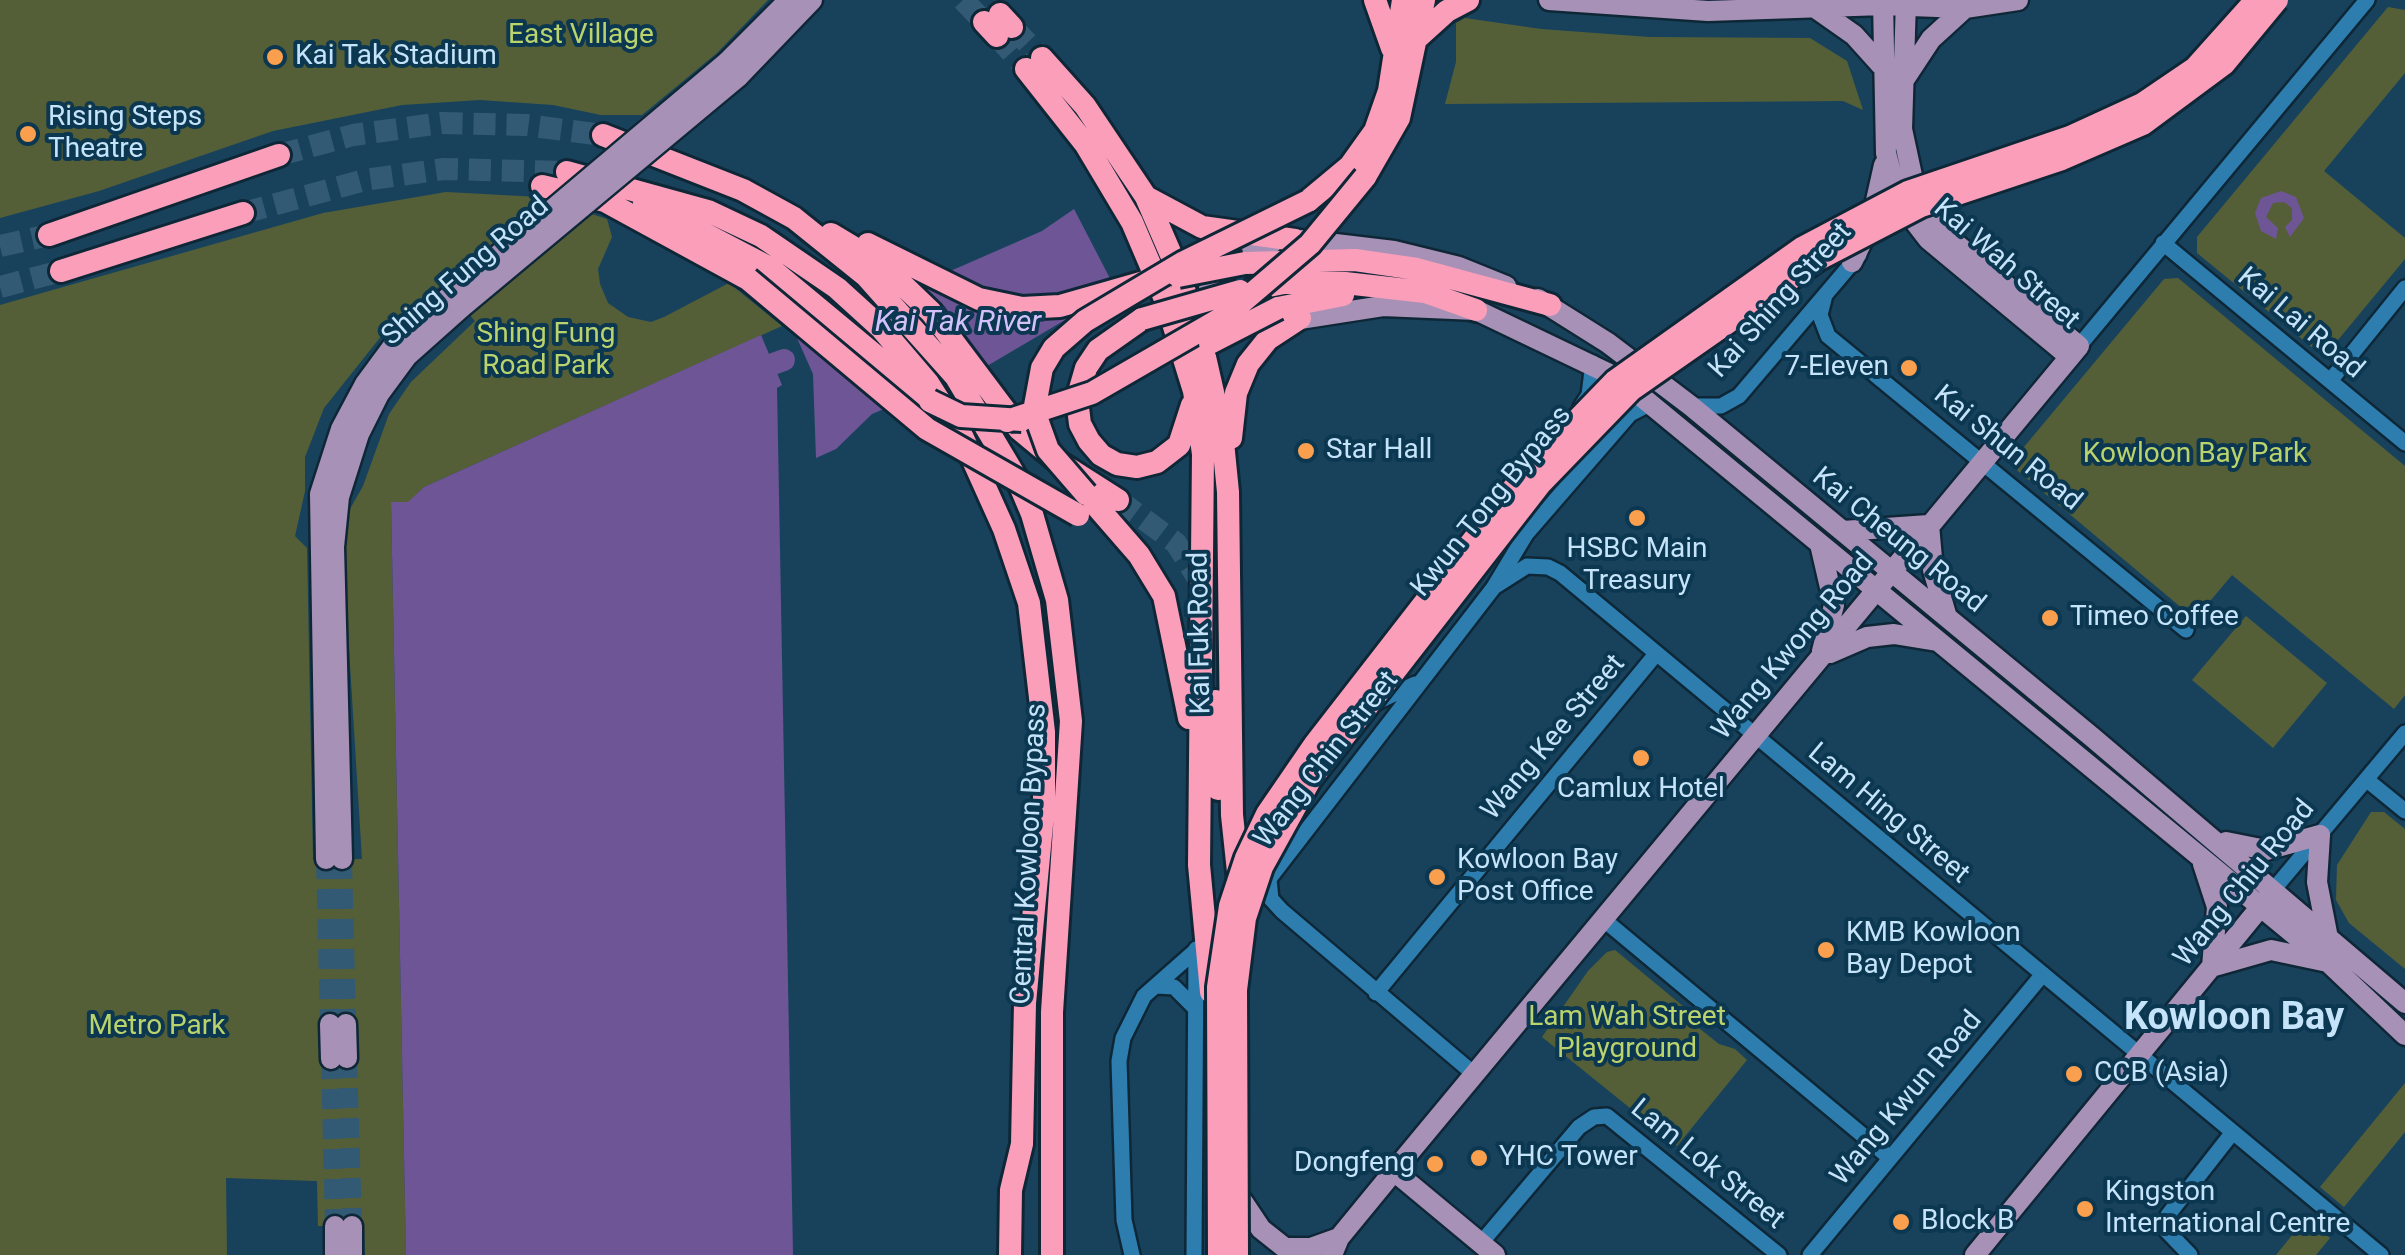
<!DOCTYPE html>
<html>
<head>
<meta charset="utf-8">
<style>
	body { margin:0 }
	canvas { display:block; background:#18425c }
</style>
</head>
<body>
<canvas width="2405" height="1255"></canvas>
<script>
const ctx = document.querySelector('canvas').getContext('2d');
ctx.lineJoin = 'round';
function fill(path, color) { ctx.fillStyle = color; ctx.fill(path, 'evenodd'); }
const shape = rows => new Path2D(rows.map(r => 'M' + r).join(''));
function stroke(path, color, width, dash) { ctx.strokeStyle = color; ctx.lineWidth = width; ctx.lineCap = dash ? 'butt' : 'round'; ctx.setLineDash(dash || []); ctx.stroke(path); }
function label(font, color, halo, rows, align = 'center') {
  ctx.font = font + ' Roboto,sans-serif'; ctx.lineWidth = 8; ctx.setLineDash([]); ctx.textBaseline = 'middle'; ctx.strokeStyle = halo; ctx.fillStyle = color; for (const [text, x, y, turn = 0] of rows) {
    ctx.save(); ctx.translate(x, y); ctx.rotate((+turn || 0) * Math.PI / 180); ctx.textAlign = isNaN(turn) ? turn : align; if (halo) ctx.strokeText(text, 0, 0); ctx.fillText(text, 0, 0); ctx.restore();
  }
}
const green = shape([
	[0,0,768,0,717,53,642,115,601,115,553,105,480,100,402,105,273,131,99,191,0,218],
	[2388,7,2405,10,2405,73,2324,171,2405,238,2405,259,2333,346,2313,348,2197,253,2197,237],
	[1465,18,1541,29,1649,37,1810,38,1847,61,1863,110,1843,101,1445,104,1456,62,1456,23],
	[446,192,539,197,607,219,612,237,598,269,600,284,608,303,628,317,651,322,664,317,729,283,782,326,424,487,408,503,391,503,406,1255,365,1255,364,1226,318,1226,317,1181,226,1178,227,1255,0,1255,0,305,323,213],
	[442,284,475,321,411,382,389,414,363,486,346,516,343,551,362,859,313,860,307,548,295,536,305,491,305,457,324,408,386,330],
	[2178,278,2405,466,2405,695,2394,709,2232,575,2195,619,2018,471,2014,459,2164,279],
	[2246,616,2327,683,2273,748,2192,680],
	[2371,812,2384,812,2405,829,2405,969,2349,923,2336,900,2337,865],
	[1615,950,1684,1007,1690,1021,1719,1044,1735,1049,1747,1060,1677,1146,1542,1037,1588,971,1607,952],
	[2405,1083,2405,1132,2344,1207,2320,1187],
	[2306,1218,2330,1238,2316,1255,2276,1255]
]);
const water = shape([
	[2281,191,2296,197,2304,218,2290,237,2285,227,2292,220,2292,208,2284,202,2273,203,2266,217,2278,228,2276,239,2261,231,2255,213,2261,198],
	[1074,209,1116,290,987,366,872,414,836,449,816,458,813,374,797,338,1042,231],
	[761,335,782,385,777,388,793,1255,406,1255,391,502,408,502,424,487]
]);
const river = shape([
	[773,364,784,360]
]);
const majorTunnel = shape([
	[326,859,330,1024],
	[342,859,346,1024],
	[347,1058,352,1226],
	[331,1059,335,1226]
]);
const highwayTunnel = shape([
	[963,0,984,22],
	[1012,27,1042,58],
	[997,36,1026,69],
	[279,155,353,135,442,123,526,125,603,135],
	[243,213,365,180,444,169,567,172],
	[0,246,49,235],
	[0,287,61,271],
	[1118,500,1176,543,1204,588]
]);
const minor = shape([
	[2163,243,2405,443],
	[1825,295,1820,315,1828,336,2186,630],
	[2079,346,2367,0],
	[2330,381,2405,288],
	[1691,406,1721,406,1739,396,1859,255],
	[1581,407,1589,395,1593,363],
	[1494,587,1527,566,1548,567,1560,573,2381,1255],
	[1373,704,1415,684],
	[2367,780,2405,811],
	[2274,889,2405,733],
	[1603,919,1890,1158],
	[1156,986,1174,987,1194,1007],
	[1376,993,1656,654],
	[1474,1074,1282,911,1271,899,1269,879,1494,587,1526,534,1630,414,1651,403],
	[1481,1243,1579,1127,1594,1117,1607,1116,1779,1255],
	[1132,1255,1124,1220,1119,1061,1123,1038,1144,996,1195,951],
	[1194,1255,1196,949],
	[1810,1255,2043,974],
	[2190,1255,2166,1230,2168,1215,2233,1132]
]);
const major = shape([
	[1549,0,1708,11,1883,5,1965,8,2018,0],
	[1883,0,1886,153,1898,200,1928,239,2070,357],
	[1817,9,1854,35,1881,65],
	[726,63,789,0],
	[738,77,812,0],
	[1902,83,1931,39,1965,8],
	[1302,240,1394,251,1459,267,1506,286],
	[1852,262,1871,223,1884,165],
	[1538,299,1608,343,1691,406,2092,737,2405,1003],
	[1215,311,1209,289,1217,266,1240,247,1273,242],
	[1287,321,1383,306,1476,310,1620,379,2329,963,2405,1035],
	[1929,525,1933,570,1946,614],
	[1843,531,1929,525],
	[1820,544,1834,605,1822,651],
	[1830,653,1867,637,1894,634,1937,641],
	[2226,842,2266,850,2320,835,2317,882,2327,933],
	[326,859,320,494,341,429,365,384,393,346,452,294],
	[342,859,334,547,339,497,359,434,379,394,407,356,462,307],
	[2203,864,2217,907,2212,967],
	[2215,966,2271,950,2323,961],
	[330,1024,331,1059],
	[346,1024,347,1058],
	[1394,1171,1495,1255],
	[1243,1202,1261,1229,1285,1248,1311,1248,1339,1238],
	[335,1226,335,1255],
	[352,1226,352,1255],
	[1332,1255,1339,1238,1394,1171,2079,346,1938,229,1919,208,1902,129,1906,0],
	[1975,1255,2267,899]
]);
const highway = shape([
	[1375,0,1392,48],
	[1000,14,1012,27],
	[984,22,997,36],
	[1416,39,1447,11,1468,0],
	[1042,58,1085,106,1146,197,1179,273,1205,357,1222,432,1228,492,1232,815,1239,881],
	[1026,69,1086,145,1132,222,1167,304,1194,391,1203,454,1199,865,1211,992],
	[603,135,743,190,794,218,866,276,956,377,1018,481,1032,514,1057,600,1071,721,1052,1012,1052,1255],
	[567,172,708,211,761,236,837,288,881,328,928,383,963,438,1004,529,1029,603,1044,732,1044,804,1025,1003,1022,1144,1011,1190,1010,1255],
	[1365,177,1399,118,1424,0],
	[542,186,605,201,748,279],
	[1146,197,1202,227,1295,240],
	[1308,201,1350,166,1375,131,1389,91,1403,0],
	[644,202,770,268,930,401],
	[831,234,881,264,931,312,1019,429,1060,463,1118,500],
	[49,235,279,155],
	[868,244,979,299,1022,308,1060,306,1144,282],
	[1245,263,1355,260,1417,269,1550,305],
	[61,271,243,213],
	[1253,289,1284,283,1345,283,1425,292,1476,310],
	[1278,308,1343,295],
	[1142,319,1098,350,1086,368,1077,399,1080,424,1089,441,1101,455,1117,464,1137,467,1157,462,1179,445,1192,405],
	[1231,438,1236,393,1248,364,1268,339,1300,318],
	[1086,494,1139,555,1164,596,1189,718],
	[1216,701,1218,789]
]);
const majorBridge = shape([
	[452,294,726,63],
	[462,307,738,77]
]);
const highwayBridge = shape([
	[1178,276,1245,263],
	[748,279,927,429,1078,515],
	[1142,319,1240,291],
	[1210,343,1278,308],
	[930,401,961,416,1022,420],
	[1007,421,1092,393,1227,315,1310,244,1365,177],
	[1086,494,1048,450,1034,411,1042,368,1054,348,1085,321,1184,262,1308,201],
	[1219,1255,1218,987,1230,906,1246,858,1267,814,1315,744,1523,476,1615,381,1802,248,1908,192,2070,137,2142,104,2195,68,2256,0],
	[1237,1255,1236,990,1245,918,1262,867,1310,780,1541,483,1631,390,1819,259,1921,206,2062,159,2143,124,2224,64,2277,0]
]);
const markers = [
	[275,57,10,"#f99f4d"],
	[28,134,10,"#f99f4d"],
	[1909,368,10,"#f99f4d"],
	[1306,451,10,"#f99f4d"],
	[1637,518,10,"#f99f4d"],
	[2050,618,10,"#f99f4d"],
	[1641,758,10,"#f99f4d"],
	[1437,877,10,"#f99f4d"],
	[1826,950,10,"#f99f4d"],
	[2074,1074,10,"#f99f4d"],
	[1479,1158,10,"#f99f4d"],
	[1435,1164,10,"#f99f4d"],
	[2085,1209,10,"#f99f4d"],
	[1901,1222,10,"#f99f4d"]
];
const parkNames = [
	["East Village",581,36],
	["Shing Fung",546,335],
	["Road Park",546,367],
	["Kowloon Bay Park",2195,455],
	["Lam Wah Street",1627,1018],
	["Playground",1627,1050],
	["Metro Park",157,1027]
];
const poiNames = [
	["Kai Tak Stadium",295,57],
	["Rising Steps",48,118],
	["Theatre",48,150],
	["7-Eleven",1889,368,"right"],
	["Star Hall",1326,451],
	["HSBC Main",1637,550,"center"],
	["Treasury",1637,582,"center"],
	["Timeo Coffee",2070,618],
	["Camlux Hotel",1641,790,"center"],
	["Kowloon Bay",1457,861],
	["Post Office",1457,893],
	["KMB Kowloon",1846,934],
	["Bay Depot",1846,966],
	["CCB (Asia)",2094,1074],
	["YHC Tower",1499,1158],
	["Dongfeng",1415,1164,"right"],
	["Kingston",2105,1193],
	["International Centre",2105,1225],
	["Block B",1921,1222]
];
const streetNames = [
	["Kai Wah Street",2006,265,41],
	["Shing Fung Road",466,272,-41],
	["Kai Shing Street",1781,301,-48],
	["Kai Lai Road",2300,324,40],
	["Kai Shun Road",2007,449,39],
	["Kwun Tong Bypass",1492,502,-51],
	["Kai Cheung Road",1898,541,39],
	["Kai Fuk Road",1201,633,-91],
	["Wang Kwong Road",1794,647,-50],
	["Wang Kee Street",1554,738,-50],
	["Wang Chin Street",1327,760,-52],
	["Lam Hing Street",1888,814,40],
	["Central Kowloon Bypass",1030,854,-87],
	["Wang Chiu Road",2245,884,-51],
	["Wang Kwun Road",1907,1099,-50],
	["Lam Lok Street",1707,1165,39]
];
const waterNames = [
	["Kai Tak River",958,323]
];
const districtNames = [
	["Kowloon Bay",2234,1019]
];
fill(green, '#555f37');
fill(water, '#6e5696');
stroke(river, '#6e5696', 22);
stroke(majorTunnel, '#325a74', 20, [20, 10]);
stroke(highwayTunnel, '#325a74', 22, [22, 11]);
stroke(minor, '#0e2737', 20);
stroke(major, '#0e2737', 25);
stroke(highway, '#0e2737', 28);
stroke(minor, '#2d7daf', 15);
stroke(major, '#a891b6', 20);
stroke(highway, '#fa9eba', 22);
stroke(majorBridge, '#0e2737', 25, []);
stroke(highwayBridge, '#0e2737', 28, []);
stroke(majorBridge, '#a891b6', 20);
stroke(highwayBridge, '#fa9eba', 22);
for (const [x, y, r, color] of markers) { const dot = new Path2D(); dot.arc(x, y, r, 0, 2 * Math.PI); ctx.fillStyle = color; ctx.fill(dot); stroke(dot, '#0b3751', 4); }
label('28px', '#bbd36c', '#0b3751', parkNames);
label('28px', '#c5e3f9', '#0b3751', poiNames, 'left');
label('28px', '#c5e3f9', '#0b3751', streetNames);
label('italic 30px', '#d4c1f9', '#0b3751', waterNames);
label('bold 38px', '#c5e3f9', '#0b3751', districtNames);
</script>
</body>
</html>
